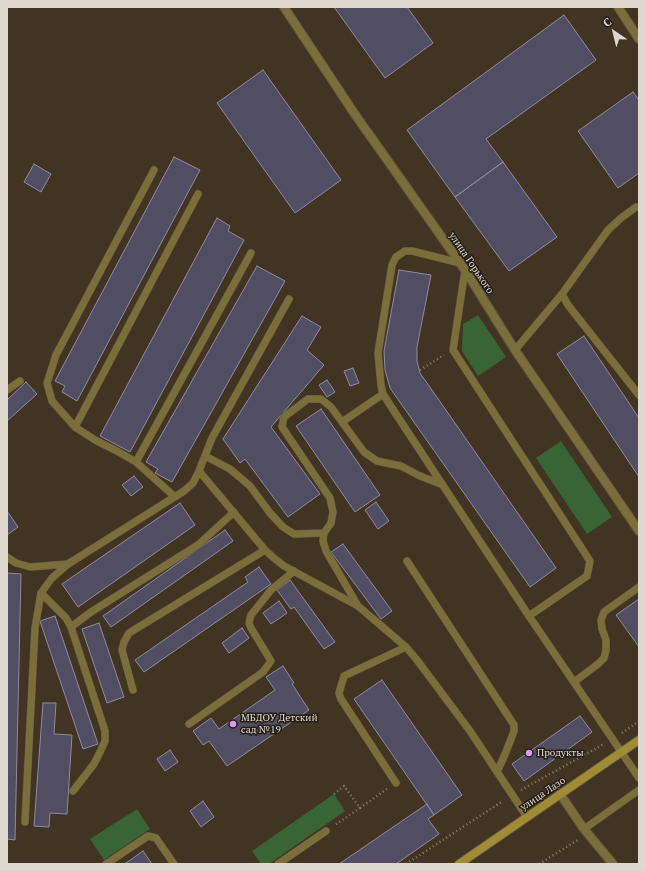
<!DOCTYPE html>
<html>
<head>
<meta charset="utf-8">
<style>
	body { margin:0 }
	#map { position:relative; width:646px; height:871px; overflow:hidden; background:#423422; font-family:"PT Serif",serif }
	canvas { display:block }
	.frame { position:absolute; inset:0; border:8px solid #e1d8cd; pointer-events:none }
	.north { position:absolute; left:594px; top:12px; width:40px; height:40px; -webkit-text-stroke:3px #231d15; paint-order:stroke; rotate:325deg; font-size:11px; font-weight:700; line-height:16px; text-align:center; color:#e1d8cd }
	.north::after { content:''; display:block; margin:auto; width:14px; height:18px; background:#e1d8cd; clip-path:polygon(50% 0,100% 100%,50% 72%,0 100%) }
</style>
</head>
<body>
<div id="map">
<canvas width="646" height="871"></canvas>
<div class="frame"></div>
<div class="north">С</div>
</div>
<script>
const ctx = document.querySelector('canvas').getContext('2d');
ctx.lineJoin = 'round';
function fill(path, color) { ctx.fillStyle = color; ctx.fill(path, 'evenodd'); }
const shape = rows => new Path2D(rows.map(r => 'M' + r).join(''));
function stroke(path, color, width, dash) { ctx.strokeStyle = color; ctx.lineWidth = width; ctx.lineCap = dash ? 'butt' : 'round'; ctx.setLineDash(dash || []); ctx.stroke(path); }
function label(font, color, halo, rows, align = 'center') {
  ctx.font = font + ' "PT Serif",serif'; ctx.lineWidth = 3; ctx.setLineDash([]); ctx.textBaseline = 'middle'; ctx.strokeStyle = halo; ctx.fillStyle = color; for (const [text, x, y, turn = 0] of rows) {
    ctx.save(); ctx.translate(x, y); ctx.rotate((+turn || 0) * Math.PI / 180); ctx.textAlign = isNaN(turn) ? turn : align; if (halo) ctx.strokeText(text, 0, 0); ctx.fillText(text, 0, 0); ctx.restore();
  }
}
const green = shape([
	[478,315,506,357,478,376,462,351,463,324],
	[561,441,612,517,587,534,536,458],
	[334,794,345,811,269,864,261,864,252,851],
	[137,809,150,829,104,860,90,839]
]);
const building = shape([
	[334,7,407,7,433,43,385,78,334,7],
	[564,15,596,60,486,139,503,162,455,197,407,130,564,15],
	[263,70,341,180,295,213,217,103,263,70],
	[633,92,639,100,639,173,618,188,578,131,633,92],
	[174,157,200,170,77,401,62,392,65,386,55,381,174,157],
	[503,162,557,237,509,271,455,197,503,162],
	[34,164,51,174,41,192,24,182,34,164],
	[217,218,230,226,228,231,244,240,130,452,100,436,217,218],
	[257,266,285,281,172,482,155,473,158,469,146,462,257,266],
	[399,270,431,275,417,347,417,361,420,373,556,568,530,587,390,388,385,370,384,351,399,270],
	[302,316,321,327,307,350,324,365,271,427,320,494,288,517,245,459,240,463,223,439,302,316],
	[584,336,639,418,639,477,557,354,584,336],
	[353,368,359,383,350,386,344,371,353,368],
	[327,380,335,392,327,397,319,385,327,380],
	[26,382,37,394,7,421,7,400,26,382],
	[321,409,380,495,355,512,296,426,321,409],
	[134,476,143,487,131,496,122,485,134,476],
	[376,502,389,521,378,529,365,510,376,502],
	[180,503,195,525,78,607,62,584,180,503],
	[7,511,18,527,7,535,7,511],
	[225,530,233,541,111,627,103,616,225,530],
	[343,544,392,611,381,619,331,552,343,544],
	[259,567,271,584,144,672,135,660,248,582,245,577,259,567],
	[7,573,21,574,15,840,7,839,7,573],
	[290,580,335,642,324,649,294,607,291,609,277,590,290,580],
	[639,599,639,647,616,615,639,599],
	[279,601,287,613,271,624,263,613,279,601],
	[55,616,98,744,83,749,40,621,55,616],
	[99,623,124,697,107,703,82,629,99,623],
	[242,628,249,638,229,653,222,643,242,628],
	[283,666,294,683,292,684,309,710,227,766,209,741,203,745,193,731,211,718,219,729,275,690,266,677,283,666],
	[382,680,462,795,434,815,354,699,382,680],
	[43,703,56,703,54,734,72,735,67,814,50,813,49,827,34,826,43,703],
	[580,716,592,732,524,781,512,764,580,716],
	[170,750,178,762,165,771,157,759,170,750],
	[203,801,214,817,201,827,190,811,203,801],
	[427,804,434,815,428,819,439,834,396,864,339,864,427,804],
	[143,851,152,864,124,864,129,861,143,851]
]);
const path = shape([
	[420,370,444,355],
	[622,733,639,721],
	[521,790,604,744],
	[334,794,344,786,360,808,335,825],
	[360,808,387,789],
	[406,864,503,801],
	[539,864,578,840]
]);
const lane = shape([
	[154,170,56,355,47,383,52,401,75,427,95,440,117,451,136,462,175,497],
	[460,263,412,251,405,251,396,257,392,265,378,353,381,385,383,394,392,408,529,616],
	[465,270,453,350,590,561,587,576,529,616,639,778],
	[562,294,568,305,639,395],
	[515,350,562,294,608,230,621,218,636,207,639,207],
	[7,390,20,381],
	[342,422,383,394],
	[75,427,198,194],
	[205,456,230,469,250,486,270,513,283,527,294,534,324,533],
	[136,462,251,253],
	[199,471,212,438,289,299],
	[7,557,16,563,30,567,68,564],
	[407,561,514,725,514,731,506,752,497,772],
	[41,593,66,618,71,627,105,731,105,741,101,750,94,764,73,791],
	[358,606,326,551,323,541,324,533,331,523,333,512,330,498,282,427,284,417,308,399,321,399,331,407,364,452,377,461,401,466,420,476,441,484],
	[71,627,91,612,198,545,234,512],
	[574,682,598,664,604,658,606,650,606,640,602,629,601,620,604,612,639,587],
	[133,690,122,650,124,642,129,633,265,550],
	[189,724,263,672,271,661,251,628,249,623,251,615,271,590,294,571],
	[396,783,341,699,339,693,344,676,406,647],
	[25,822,35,628,41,593,52,578,68,564,184,491,193,483,199,471,265,550,274,558,284,566,358,606,406,647,417,660,470,731,527,817],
	[584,829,639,790],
	[106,864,148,836,156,838,174,864],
	[278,864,326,831]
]);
const street = shape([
	[284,7,354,113,465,270,515,350,639,531],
	[618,7,639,39],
	[560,794,584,829,613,864]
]);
const secondary = shape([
	[459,864,639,740]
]);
const markers = [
	[233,724,4,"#dc99f5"],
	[529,753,4,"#dc99f5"]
];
const streetNames = [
	["улица Горького",471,263,56],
	["улица Лазо",543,794,-34]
];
const poiNames = [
	["МБДОУ Детский",241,718],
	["сад №19",241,730],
	["Продукты",537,753]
];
fill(green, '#396435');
fill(building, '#514d62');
stroke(building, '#8f8ba3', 1);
stroke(lane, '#5f5241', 8);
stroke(street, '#5f5241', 10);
stroke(secondary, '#5f5241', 10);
stroke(path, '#8d8172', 2.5, [1, 3]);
stroke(lane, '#7a6e3b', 7);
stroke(street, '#7a6e3b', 8);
stroke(secondary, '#9f8c35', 8);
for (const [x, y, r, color] of markers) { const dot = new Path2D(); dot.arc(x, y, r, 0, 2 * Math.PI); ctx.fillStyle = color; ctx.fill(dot); stroke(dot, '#231d15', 1.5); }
label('10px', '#e1d8cd', '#231d15', streetNames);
label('10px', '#e1d8cd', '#231d15', poiNames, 'left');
</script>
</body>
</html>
